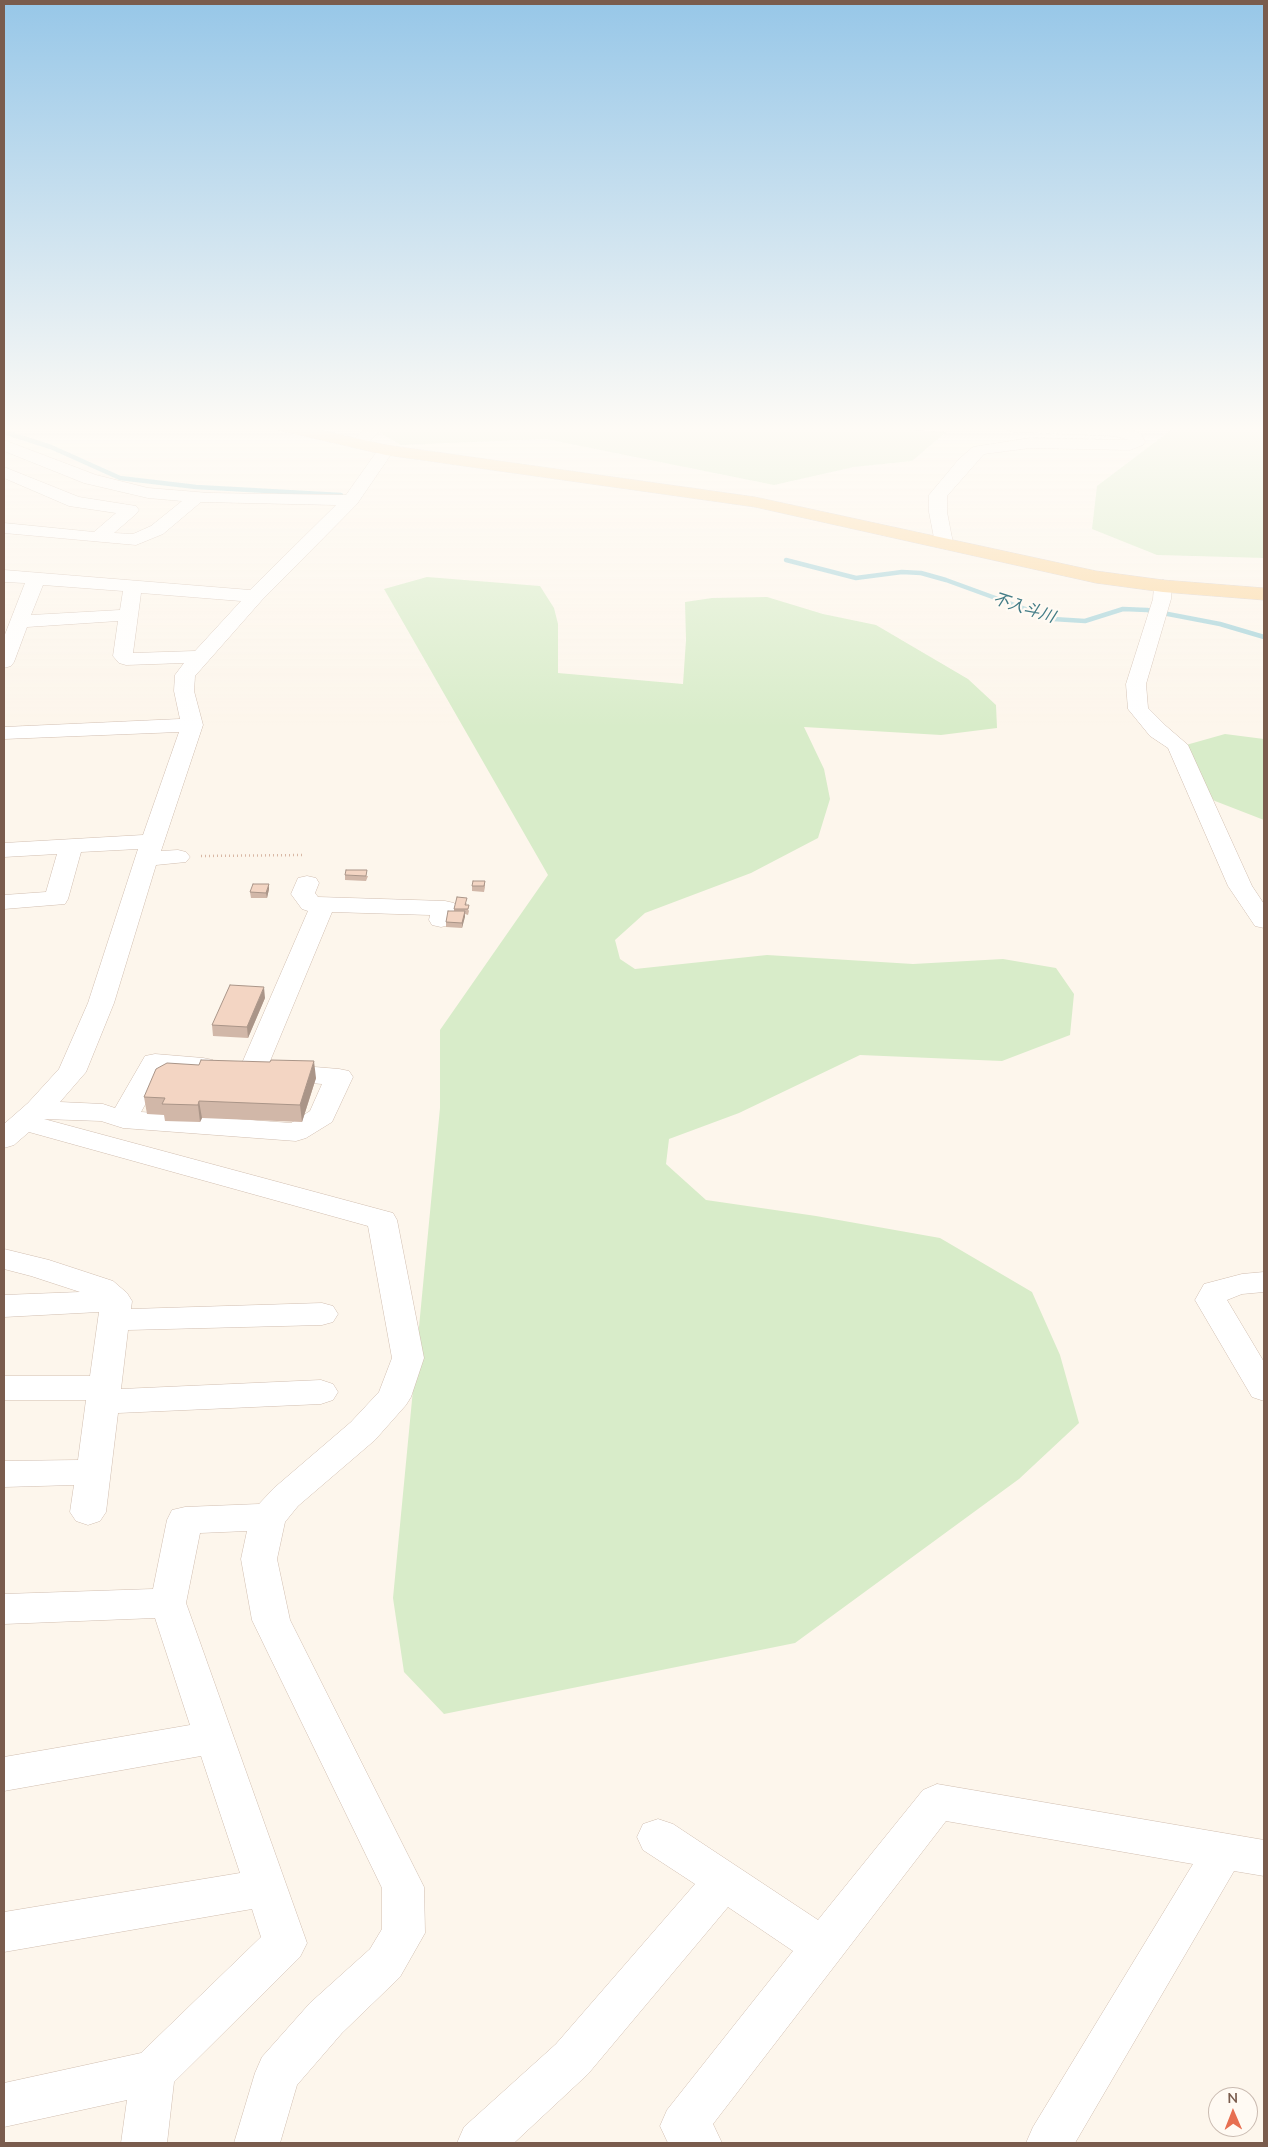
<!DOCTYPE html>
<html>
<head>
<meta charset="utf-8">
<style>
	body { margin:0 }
	#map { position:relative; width:1268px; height:2147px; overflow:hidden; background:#fdf6ec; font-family:Mulish,sans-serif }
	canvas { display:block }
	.frame { position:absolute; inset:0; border:5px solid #7a5c4d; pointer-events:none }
	.north { position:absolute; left:1208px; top:2087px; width:50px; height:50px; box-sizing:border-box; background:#fffaf3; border:1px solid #cabbb1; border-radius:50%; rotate:359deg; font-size:14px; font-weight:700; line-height:20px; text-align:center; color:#7a5c4d }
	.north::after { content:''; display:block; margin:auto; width:18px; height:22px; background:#e76f51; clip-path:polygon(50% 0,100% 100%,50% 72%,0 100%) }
</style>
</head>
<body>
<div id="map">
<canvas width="1268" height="2147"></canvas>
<div class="frame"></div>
<div class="north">N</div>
</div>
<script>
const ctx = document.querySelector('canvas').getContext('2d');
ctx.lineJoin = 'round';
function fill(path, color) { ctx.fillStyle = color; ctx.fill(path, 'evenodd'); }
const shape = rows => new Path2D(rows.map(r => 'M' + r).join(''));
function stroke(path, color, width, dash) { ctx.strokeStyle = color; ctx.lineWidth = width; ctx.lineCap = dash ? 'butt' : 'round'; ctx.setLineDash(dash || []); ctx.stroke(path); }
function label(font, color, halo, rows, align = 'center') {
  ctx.font = font + ' Mulish,"Noto Sans JP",sans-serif'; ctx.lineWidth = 4.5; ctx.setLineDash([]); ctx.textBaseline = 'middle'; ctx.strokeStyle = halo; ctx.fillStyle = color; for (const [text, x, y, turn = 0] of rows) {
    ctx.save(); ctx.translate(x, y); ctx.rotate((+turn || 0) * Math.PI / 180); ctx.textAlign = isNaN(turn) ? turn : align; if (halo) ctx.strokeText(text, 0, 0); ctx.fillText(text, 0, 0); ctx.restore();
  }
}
const green = shape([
	[385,427,866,427,946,432,912,461,854,467,774,485,546,439,401,445,379,432],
	[1175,427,1264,427,1264,558,1157,555,1092,529,1097,486],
	[427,577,540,586,554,608,558,624,558,673,683,684,686,640,685,602,712,598,767,597,823,614,876,625,968,679,996,705,997,728,941,735,804,727,824,769,830,799,818,838,751,873,645,913,615,940,620,959,635,969,767,955,913,964,1003,959,1056,968,1074,994,1070,1035,1002,1061,860,1055,739,1113,669,1139,666,1164,706,1200,816,1216,940,1238,1032,1292,1060,1355,1079,1423,1019,1479,795,1643,444,1714,404,1672,393,1598,440,1108,440,1030,548,875,384,589],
	[1225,734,1264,739,1264,820,1215,801,1181,774,1186,745]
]);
const stream = shape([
	[4,432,51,447,120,478,196,487,341,495],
	[786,560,856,578,902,572,921,573,946,580,1053,619,1085,621,1123,609,1147,610,1220,624,1264,637]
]);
const path = shape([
	[201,856,304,855]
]);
const minor = shape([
	[366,427,384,427,364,447,352,447,350,444,352,441,366,427],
	[1005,427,1119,427,1138,432,1142,435,1145,442,1143,445,1130,450,1030,448,984,454,947,496,947,512,953,543,950,547,944,548,938,547,935,543,929,512,929,495,959,459,973,447,1030,438,1128,440,1115,436,1013,432,1007,430,1005,427],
	[4,440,96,475,148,488,209,493,346,495,380,447,386,445,392,447,394,450,357,504,262,600,195,676,194,691,203,725,161,851,178,850,186,852,190,857,186,862,156,865,114,1003,86,1072,60,1102,103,1104,115,1108,145,1056,155,1054,203,1058,213,1060,217,1066,213,1072,203,1074,164,1071,141,1112,291,1123,310,1111,322,1084,278,1080,268,1078,265,1073,263,1076,253,1078,243,1076,239,1070,308,911,302,909,291,894,298,878,307,876,316,878,319,883,315,893,318,897,445,901,454,903,457,908,453,920,450,925,441,927,432,925,429,920,430,915,332,912,268,1066,278,1064,339,1069,349,1071,353,1077,332,1122,306,1138,296,1141,123,1128,101,1121,44,1119,393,1213,397,1220,424,1358,411,1397,406,1405,375,1440,298,1506,285,1522,277,1559,290,1620,424,1887,425,1933,400,1977,342,2033,297,2085,280,2143,234,2143,255,2073,262,2057,310,2003,370,1949,382,1929,382,1888,252,1620,241,1559,247,1531,200,1533,186,1603,307,1943,300,1957,174,2082,167,2143,121,2143,127,2100,4,2127,4,2083,141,2053,261,1937,252,1909,4,1952,4,1912,240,1873,201,1756,4,1791,4,1757,190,1725,155,1618,4,1624,4,1594,153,1589,167,1520,172,1510,185,1507,259,1504,274,1488,351,1422,379,1392,392,1358,368,1226,29,1132,14,1145,4,1148,4,1124,28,1103,59,1069,88,1003,138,849,81,852,68,899,65,904,4,909,4,895,46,892,57,854,4,857,4,843,143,835,179,732,4,739,4,727,180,719,174,691,175,675,184,663,126,665,119,663,113,656,118,621,27,627,14,662,11,666,4,668,4,637,25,583,4,582,4,570,250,590,336,505,201,502,163,534,136,545,4,533,4,523,94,532,116,513,69,506,4,478,4,467,79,497,136,506,139,510,136,514,114,533,133,534,151,526,182,501,148,498,84,483,4,451,4,440],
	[43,585,123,591,120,610,31,615,43,585],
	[141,593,241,601,195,651,133,653,141,593],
	[1163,580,1170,582,1172,586,1171,599,1146,684,1148,708,1166,726,1188,745,1252,886,1264,904,1264,928,1255,926,1228,886,1168,748,1150,736,1128,709,1126,684,1153,599,1154,586,1156,582,1163,580],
	[4,1249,49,1260,113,1281,127,1293,132,1301,131,1309,322,1303,333,1306,338,1314,333,1322,322,1325,128,1330,121,1389,321,1380,333,1384,338,1392,333,1400,321,1404,118,1413,106,1512,100,1521,88,1525,76,1521,70,1512,74,1485,4,1487,4,1461,78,1460,86,1400,4,1400,4,1376,90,1376,99,1312,4,1317,4,1295,80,1292,31,1276,4,1269,4,1249],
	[1264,1272,1264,1292,1242,1294,1227,1300,1264,1362,1264,1401,1252,1397,1195,1300,1204,1284,1242,1274,1264,1272],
	[937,1784,1264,1840,1264,1876,1234,1871,1075,2143,1026,2143,1033,2127,1193,1864,946,1821,713,2124,722,2143,668,2143,660,2126,667,2110,793,1951,728,1907,588,2074,514,2143,457,2143,464,2127,556,2044,695,1884,643,1850,637,1837,643,1824,658,1819,673,1824,818,1920,923,1790,937,1784]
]);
const major = shape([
	[276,427,306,427,386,445,755,497,1096,571,1163,580,1264,588,1264,600,1163,592,1096,583,755,507,386,455,278,430,276,427]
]);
const wall = shape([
	[345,875,368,876,366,881,345,880],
	[485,881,485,887,484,892,472,891,472,886],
	[269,889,267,898,251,898,250,892],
	[467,903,466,905,469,911,468,915,465,914,462,928,446,927,446,922,454,911,454,909],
	[265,998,248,1038,213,1036,212,1025],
	[316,1078,302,1122,202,1118,200,1122,165,1121,164,1115,147,1114,144,1097]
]);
const shadedWall = shape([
	[269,884,269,889,267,898,266,893],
	[465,911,465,917,462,928,462,923],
	[264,987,265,998,248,1038,247,1027],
	[314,1061,316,1078,302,1122,300,1105],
	[199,1101,202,1118,200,1122,198,1105]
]);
const building = shape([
	[346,870,367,870,366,876,345,875,346,870],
	[473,881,485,881,484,886,472,886,473,881],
	[253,884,269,884,266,893,250,892,253,884],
	[457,897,467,898,465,905,469,905,468,909,454,909,457,897],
	[448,911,465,911,462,923,446,922,448,911],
	[230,985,264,987,247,1027,212,1025,230,985],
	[201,1060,270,1062,271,1060,314,1061,300,1105,199,1101,198,1105,162,1104,165,1098,144,1097,156,1069,167,1063,199,1065,201,1060]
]);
const farWaternames = [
	["不入斗川",1024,608,18]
];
fill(green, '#d8ecc9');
stroke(stream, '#a5d3da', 4.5);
stroke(minor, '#d1beb0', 1);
stroke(major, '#dad1cd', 1);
stroke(path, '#d9b8a5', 2.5, [1, 3]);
fill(minor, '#fff');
fill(major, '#fbd9a5');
fill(wall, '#d1b7a8');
fill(shadedWall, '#aa9588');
fill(building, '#f3d5c3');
stroke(building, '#aa9588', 1);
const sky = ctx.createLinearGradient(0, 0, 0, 728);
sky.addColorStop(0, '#97c7e8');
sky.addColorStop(0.59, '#fefbf6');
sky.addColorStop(1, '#fefbf600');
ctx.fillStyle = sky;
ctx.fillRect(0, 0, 1268, 728);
label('italic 16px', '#437c86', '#fffaf3', farWaternames);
</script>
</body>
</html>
